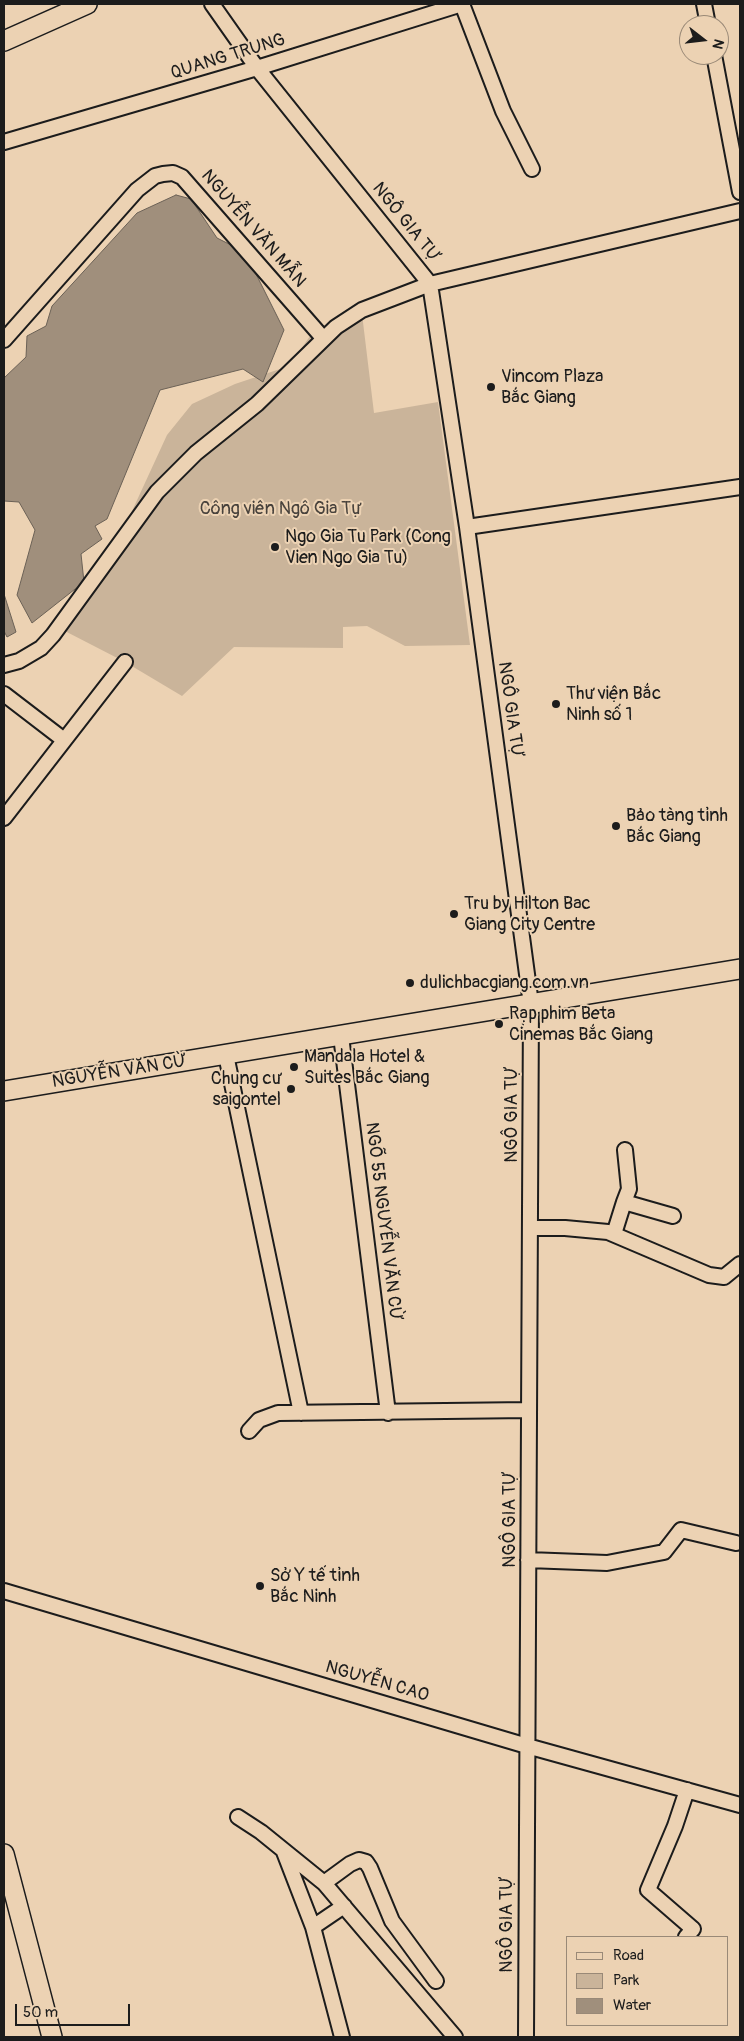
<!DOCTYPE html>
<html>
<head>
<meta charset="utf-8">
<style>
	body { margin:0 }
	#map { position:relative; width:744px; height:2041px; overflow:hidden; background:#ecd2b3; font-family:Pangolin,sans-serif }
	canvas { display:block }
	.frame { position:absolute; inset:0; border:5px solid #1c1c1c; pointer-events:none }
	.legend { position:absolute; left:566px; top:1936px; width:162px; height:90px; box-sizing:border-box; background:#ecd2b3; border:1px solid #998977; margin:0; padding:6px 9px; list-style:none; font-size:15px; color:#1c1c1c }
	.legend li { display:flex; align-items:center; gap:10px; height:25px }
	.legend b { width:25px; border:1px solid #998977 }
	.north { position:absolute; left:679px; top:15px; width:50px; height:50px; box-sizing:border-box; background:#ecd2b3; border:1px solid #998977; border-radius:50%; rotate:106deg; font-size:14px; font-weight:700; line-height:20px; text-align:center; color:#1c1c1c }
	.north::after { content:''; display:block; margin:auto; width:18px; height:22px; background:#1c1c1c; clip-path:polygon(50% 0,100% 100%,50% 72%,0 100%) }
	.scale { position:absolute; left:15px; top:2004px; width:115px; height:22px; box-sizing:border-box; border:2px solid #1c1c1c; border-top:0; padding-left:6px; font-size:15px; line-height:18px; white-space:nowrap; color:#1c1c1c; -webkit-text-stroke:4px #ecd2b3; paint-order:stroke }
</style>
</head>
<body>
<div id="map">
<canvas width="744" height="2041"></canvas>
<div class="frame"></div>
<ul class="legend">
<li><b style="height:6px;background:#ecd2b3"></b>Road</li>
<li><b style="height:14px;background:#cab49a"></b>Park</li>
<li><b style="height:14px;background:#a08f7c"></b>Water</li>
</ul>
<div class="north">N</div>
<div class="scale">50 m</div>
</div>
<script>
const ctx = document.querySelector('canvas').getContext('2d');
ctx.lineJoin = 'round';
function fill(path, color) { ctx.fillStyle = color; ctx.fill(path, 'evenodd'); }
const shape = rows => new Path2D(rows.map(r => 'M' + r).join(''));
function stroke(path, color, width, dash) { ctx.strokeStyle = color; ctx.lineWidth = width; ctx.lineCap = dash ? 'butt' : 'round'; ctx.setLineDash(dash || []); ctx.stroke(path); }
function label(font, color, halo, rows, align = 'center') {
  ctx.font = font + ' Pangolin,sans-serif'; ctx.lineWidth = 4; ctx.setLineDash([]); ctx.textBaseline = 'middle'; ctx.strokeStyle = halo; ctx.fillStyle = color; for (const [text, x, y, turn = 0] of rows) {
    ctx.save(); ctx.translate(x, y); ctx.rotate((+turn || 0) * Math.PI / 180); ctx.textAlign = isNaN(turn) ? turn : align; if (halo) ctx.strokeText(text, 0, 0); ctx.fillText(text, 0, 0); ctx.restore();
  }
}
const green = shape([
	[362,314,374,413,438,402,470,645,405,646,367,626,343,627,343,648,234,647,182,696,125,662,59,628,121,535,167,435,192,404,235,384,289,366,315,329]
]);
const water = shape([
	[176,195,191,199,217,238,245,252,284,330,263,382,243,369,160,390,107,519,95,526,102,539,81,554,84,582,32,623,17,595,35,530,19,502,4,501,4,378,26,357,27,336,46,326,52,306,137,213,176,195],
	[4,594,16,632,7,637,4,631,4,594]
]);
const street = shape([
	[212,4,257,68,430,284,467,527,531,1004,526,2037],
	[462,4,503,111,532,169],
	[704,4,708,25],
	[714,55,740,192],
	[4,142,257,68,462,4],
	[4,340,137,190,155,176,163,174,173,173,182,177,323,338],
	[467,527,740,487],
	[4,665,19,661,41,648,53,635,157,492,196,453,257,404,336,327,362,310,430,284,740,211],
	[4,694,64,740],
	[4,818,125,662],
	[341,1036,388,1413],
	[226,1055,301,1413],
	[624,1202,629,1189,625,1150],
	[530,1228,565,1228,608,1232,709,1275,724,1277,740,1264],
	[614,1234,624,1202,673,1216],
	[249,1431,259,1420,278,1413,529,1410],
	[528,1560,607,1563,664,1552,681,1530,736,1543],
	[4,1591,527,1746,740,1805],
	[238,1817,261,1832,324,1883,455,2037],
	[284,1852,313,1927,342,2037],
	[324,1883,350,1864,359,1860,366,1862,370,1868,392,1921,436,1981],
	[313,1927,344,1906],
	[686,1937,693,1929,648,1890,675,1826,687,1790]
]);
const secondary = shape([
	[4,41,87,4],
	[4,1091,740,969],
	[4,1854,52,2037]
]);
const markers = [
	[491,387,5,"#1c1c1c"],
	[275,547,5,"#1c1c1c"],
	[556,704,5,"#1c1c1c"],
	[616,826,5,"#1c1c1c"],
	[454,914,5,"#1c1c1c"],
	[410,983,5,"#1c1c1c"],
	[499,1024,5,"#1c1c1c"],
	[294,1067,5,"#1c1c1c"],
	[291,1089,5,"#1c1c1c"],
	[260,1586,5,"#1c1c1c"]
];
const streetNames = [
	["QUANG TRUNG",228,57,-17],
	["NGÔ GIA TỰ",406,223,51],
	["NGUYỄN VĂN MẪN",253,229,49],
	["NGÔ GIA TỰ",510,710,82],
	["NGUYỄN VĂN CỪ",120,1072,-9],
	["NGÔ GIA TỰ",512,1114,-90],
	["NGÕ 55 NGUYỄN VĂN CỪ",383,1222,83],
	["NGÔ GIA TỰ",510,1519,-90],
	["NGUYỄN CAO",377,1682,16],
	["NGÔ GIA TỰ",507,1924,-90]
];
const poiNames = [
	["Vincom Plaza",501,377],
	["Bắc Giang",501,398],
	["Ngo Gia Tu Park (Cong",285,537],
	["Vien Ngo Gia Tu)",285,558],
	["Thư viện Bắc",566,694],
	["Ninh số 1",566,715],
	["Bảo tàng tỉnh",626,816],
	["Bắc Giang",626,837],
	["Tru by Hilton Bac",464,904],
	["Giang City Centre",464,925],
	["dulichbacgiang.com.vn",420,983],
	["Rạp phim Beta",509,1014],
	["Cinemas Bắc Giang",509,1035],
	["Mandala Hotel &",304,1057],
	["Suites Bắc Giang",304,1078],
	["Chung cư",281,1079,"right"],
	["saigontel",281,1100,"right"],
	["Sở Y tế tỉnh",270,1576],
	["Bắc Ninh",270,1597]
];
const parkNames = [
	["Công viên Ngô Gia Tự",281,509]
];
fill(green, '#cab49a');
fill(water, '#a08f7c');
stroke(water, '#6b6156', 1);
stroke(street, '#1c1c1c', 18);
stroke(secondary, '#1c1c1c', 22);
stroke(street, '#ecd2b3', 14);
stroke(secondary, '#ecd2b3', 19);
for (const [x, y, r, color] of markers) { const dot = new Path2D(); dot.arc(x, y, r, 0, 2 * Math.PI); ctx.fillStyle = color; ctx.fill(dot); stroke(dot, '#ecd2b3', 2); }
label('18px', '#1c1c1c', '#ecd2b3', streetNames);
label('18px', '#1c1c1c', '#ecd2b3', poiNames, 'left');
label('18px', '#48423c', '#ecd2b3', parkNames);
</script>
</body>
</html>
